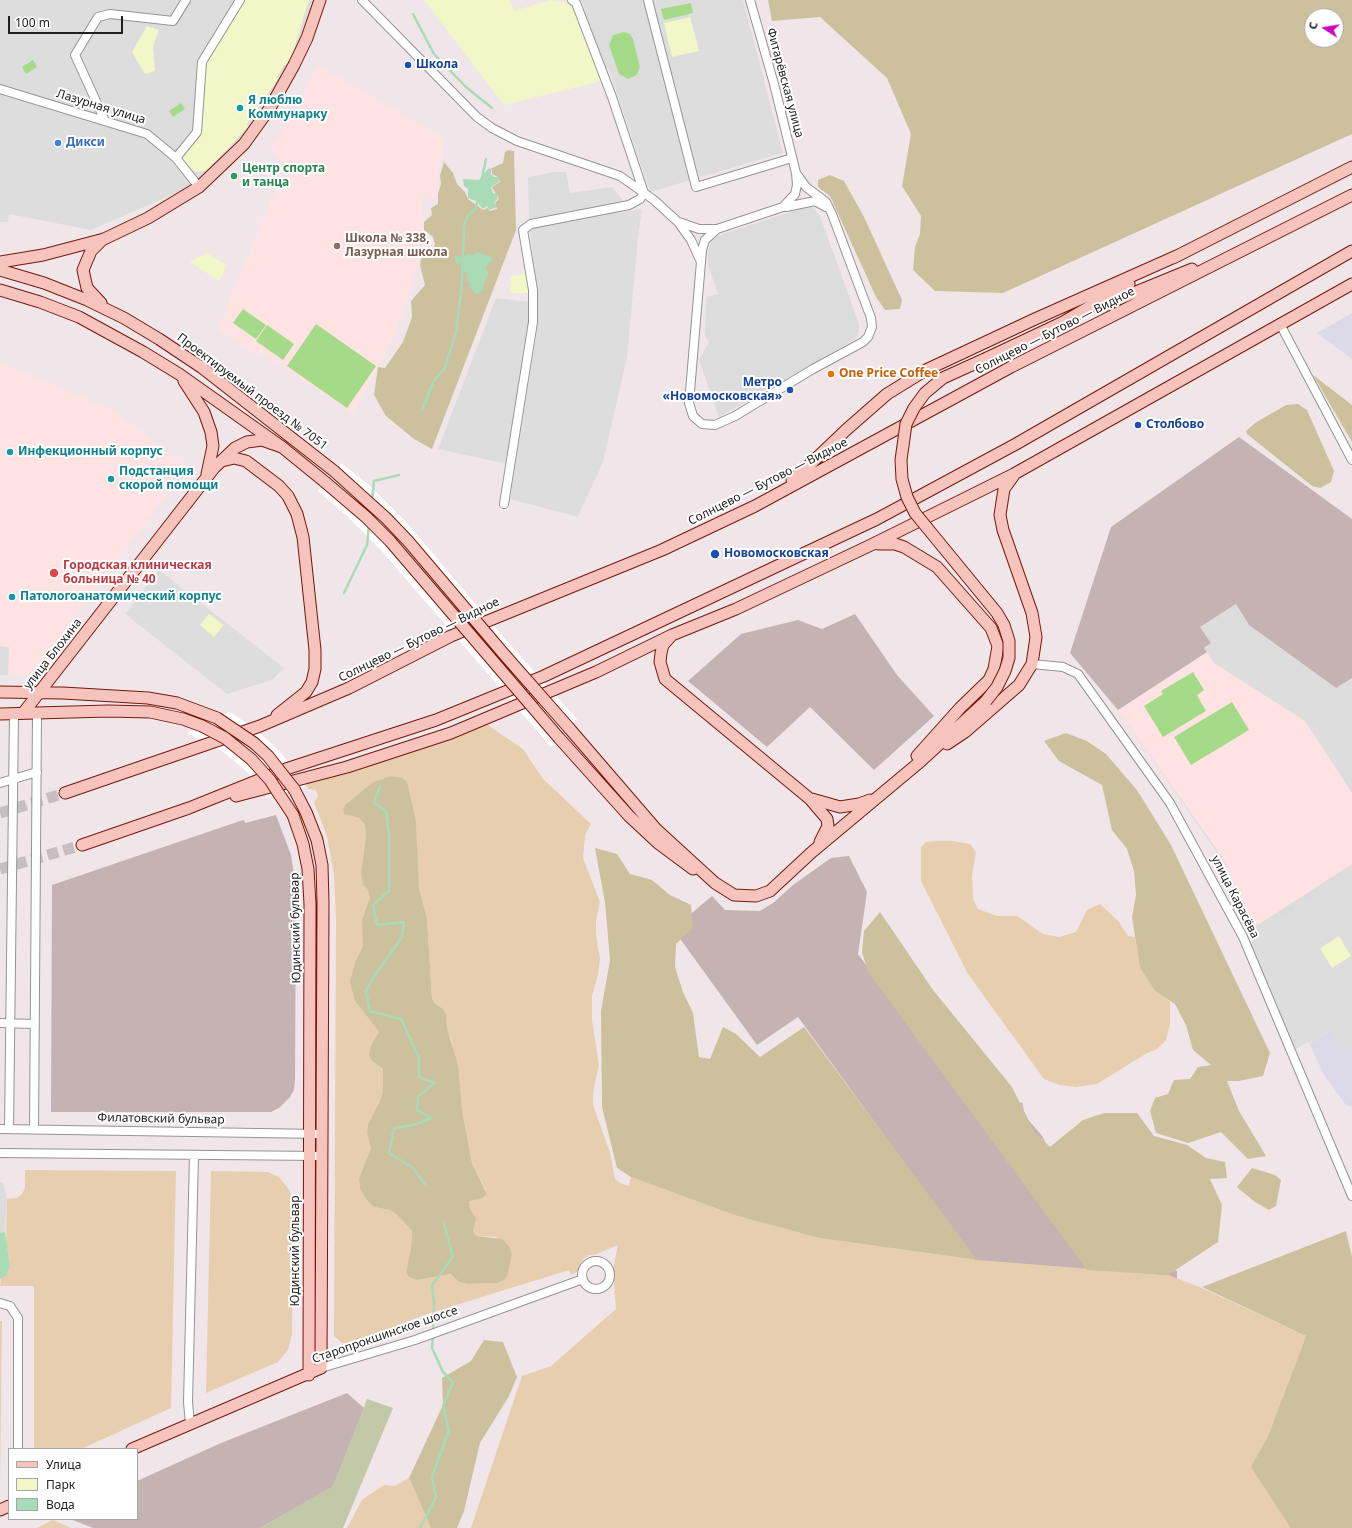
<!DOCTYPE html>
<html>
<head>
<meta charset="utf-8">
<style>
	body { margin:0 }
	#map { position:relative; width:1352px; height:1528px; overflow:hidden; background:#f0e6e9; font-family:"Noto Sans",sans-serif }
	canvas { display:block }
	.legend { position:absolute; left:8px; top:1448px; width:130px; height:72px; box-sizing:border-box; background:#fff; border:1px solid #a6a6a6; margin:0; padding:5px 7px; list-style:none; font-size:12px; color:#202020 }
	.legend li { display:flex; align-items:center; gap:8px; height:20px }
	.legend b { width:20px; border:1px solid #a6a6a6 }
	.north { position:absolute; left:1304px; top:8px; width:40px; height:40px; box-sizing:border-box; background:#fff; border:1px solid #a6a6a6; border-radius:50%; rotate:282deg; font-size:11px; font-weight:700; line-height:16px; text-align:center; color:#202020 }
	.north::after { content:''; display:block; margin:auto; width:14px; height:18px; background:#c609bf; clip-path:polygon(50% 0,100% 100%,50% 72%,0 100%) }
	.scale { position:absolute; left:8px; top:16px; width:115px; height:18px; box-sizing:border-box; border:2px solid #202020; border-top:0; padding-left:5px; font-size:12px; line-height:14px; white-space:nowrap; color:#202020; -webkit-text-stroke:3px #fff; paint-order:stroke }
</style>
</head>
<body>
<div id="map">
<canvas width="1352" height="1528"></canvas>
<ul class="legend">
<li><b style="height:5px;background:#f7c3bd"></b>Улица</li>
<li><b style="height:11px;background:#f1f7c6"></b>Парк</li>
<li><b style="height:11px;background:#a9dbb6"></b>Вода</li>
</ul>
<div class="north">С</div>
<div class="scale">100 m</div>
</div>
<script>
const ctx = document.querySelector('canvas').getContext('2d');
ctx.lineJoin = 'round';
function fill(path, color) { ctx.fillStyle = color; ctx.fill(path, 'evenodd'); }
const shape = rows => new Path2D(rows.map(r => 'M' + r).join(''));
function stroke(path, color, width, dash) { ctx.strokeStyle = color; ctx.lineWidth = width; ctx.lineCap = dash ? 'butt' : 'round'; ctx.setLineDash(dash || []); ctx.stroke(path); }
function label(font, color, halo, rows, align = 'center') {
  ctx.font = font + ' "Noto Sans",sans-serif'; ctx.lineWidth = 4; ctx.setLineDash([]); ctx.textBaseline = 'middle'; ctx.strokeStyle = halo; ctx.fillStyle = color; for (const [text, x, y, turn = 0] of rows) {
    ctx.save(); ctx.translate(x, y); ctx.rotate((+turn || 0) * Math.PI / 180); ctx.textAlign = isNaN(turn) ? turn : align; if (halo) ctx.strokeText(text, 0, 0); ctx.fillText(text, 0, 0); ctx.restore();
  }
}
const residential = shape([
	[0,0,315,0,291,67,241,141,213,167,183,190,91,230,9,214,8,222,0,222],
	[581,0,743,0,783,153,650,192,613,81],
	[554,172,566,172,570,193,612,187,626,204,529,219,528,177],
	[642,209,638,238,627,357,603,462,578,517,510,499,536,338,538,315,530,228,548,223],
	[496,298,530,302,528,336,507,464,438,449],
	[159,570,284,668,272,680,227,694,125,614],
	[1236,604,1249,625,1336,688,1352,678,1352,1048,1342,1053,1329,1030,1310,1045,1308,1042,1296,1049,1251,944,1256,936,1241,892,1232,874,1118,710,1207,653,1204,648,1211,643,1200,627]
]);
const industrial = shape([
	[1352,313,1352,359,1317,333],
	[1330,1030,1342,1052,1352,1048,1352,1107,1346,1105,1324,1075,1310,1045]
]);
const education = shape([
	[318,66,444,138,434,198,422,196,424,239,414,279,395,334,353,413,262,353,260,356,218,329,285,168,270,147,286,125],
	[0,363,115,411,186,468,32,675,0,674],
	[1207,652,1214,663,1305,721,1352,793,1352,864,1253,928,1241,892,1222,857,1118,710]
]);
const construction = shape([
	[1239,437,1352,519,1352,678,1336,688,1249,625,1236,604,1200,627,1211,643,1204,648,1207,652,1118,710,1070,653,1111,527],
	[855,614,897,675,934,716,874,770,810,707,767,747,688,681,741,634,798,620,822,629],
	[276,815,291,855,296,887,295,1081,294,1090,290,1097,279,1108,271,1112,51,1112,52,885,240,821,244,820,245,823],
	[849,856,867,892,858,954,983,1125,1022,1102,1025,1116,1043,1137,1067,1202,1096,1238,1177,1271,1177,1302,1292,1528,1183,1528,977,1263,798,1017,757,1045,673,929,712,896,725,910,760,911,773,903,793,885,831,858],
	[347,1393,364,1408,333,1487,260,1528,93,1528,70,1519,137,1519,137,1481,221,1443]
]);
const grass = shape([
	[486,724,523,749,543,779,591,824,585,835,583,858,600,902,596,920,596,935,600,959,598,975,592,996,592,1020,599,1065,593,1092,593,1105,610,1153,615,1179,620,1183,629,1186,631,1177,734,1215,819,1238,977,1260,1168,1275,1202,1288,1306,1336,1268,1436,1252,1467,1291,1528,471,1528,522,1376,551,1366,616,1309,613,1270,618,1245,594,1255,589,1255,583,1259,577,1272,571,1275,569,1270,424,1315,354,1343,342,1343,334,1336,336,921,334,875,327,836,314,802,318,797,317,793,316,790,308,789,304,781],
	[391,776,406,782,416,822,417,865,419,888,427,918,432,998,435,1004,442,1008,446,1015,447,1027,452,1041,462,1110,472,1163,486,1190,483,1198,469,1200,470,1209,475,1218,473,1231,476,1236,497,1237,497,1283,468,1284,459,1282,452,1274,417,1280,406,1272,411,1248,412,1231,396,1214,390,1210,374,1207,359,1178,371,1148,375,1113,383,1092,383,1069,372,1061,371,1045,379,1032,355,1001,356,960,363,946,363,917,369,905,370,898,368,890,363,885,362,864,366,835,365,825,359,818,344,814,343,810,345,805,373,782],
	[936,841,953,841,970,844,976,852,972,876,973,899,978,909,997,916,1017,916,1043,934,1059,937,1076,932,1087,910,1100,904,1119,922,1128,936,1135,937,1140,968,1155,991,1170,1001,1170,1024,1166,1040,1157,1049,1147,1053,1097,1084,1076,1087,1059,1085,1044,1079,968,974,921,881,921,847,926,842],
	[25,1170,176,1171,171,1408,81,1449,34,1449,34,1286,0,1286,6,1243,7,1199,17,1198,22,1194,25,1188],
	[211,1171,268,1172,279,1177,290,1191,293,1202,292,1334,288,1350,278,1362,206,1393],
	[0,1321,2,1321,0,1488],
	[409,1478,431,1528,347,1528,362,1500,384,1485,395,1486],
	[53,1520,71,1528,37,1528]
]);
const forest = shape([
	[768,0,1352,0,1352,134,1003,293,935,291,913,270,915,247,920,234,921,216,902,186,911,134,887,78,820,17,772,21],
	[1312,16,1336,16,1336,40,1312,40],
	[508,150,514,151,516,230,432,449,414,439,386,416,374,395,378,367,385,368,403,342,412,317,411,301,425,285,420,265,422,253,431,254,435,244,433,237,424,230,424,222,432,215,431,208,438,204,438,194,441,184,440,176,444,162,453,173,457,184,465,192,468,199,483,210,488,208,489,211,497,209,495,203,499,199,492,187,500,182,498,177,492,174,492,168,503,163,505,152],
	[830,175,844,181,864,217,902,300,900,309,885,310,876,297,830,196,818,187,818,180],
	[1313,375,1352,405,1352,442],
	[1298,404,1307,410,1334,471,1331,482,1320,488,1312,486,1247,434,1246,431,1255,423,1286,405],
	[1066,733,1087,741,1106,754,1137,790,1171,845,1270,1053,1263,1076,1239,1081,1227,1081,1239,1111,1266,1156,1248,1159,1221,1132,1188,1143,1156,1133,1150,1111,1155,1098,1168,1094,1174,1080,1190,1079,1198,1067,1211,1065,1193,1050,1186,1025,1175,1004,1155,991,1140,968,1132,917,1136,895,1134,871,1127,849,1112,830,1102,785,1059,761,1044,741],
	[391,776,402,778,407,782,413,807,416,822,419,888,427,918,432,998,435,1004,442,1008,446,1014,447,1027,458,1065,462,1110,472,1163,487,1194,483,1198,469,1201,470,1209,476,1218,473,1231,476,1236,502,1239,509,1246,512,1255,507,1276,504,1280,497,1283,468,1284,459,1282,451,1274,417,1280,409,1277,406,1272,411,1248,412,1231,396,1214,390,1210,374,1207,366,1199,360,1188,359,1178,371,1148,367,1133,368,1125,379,1103,383,1092,383,1069,372,1061,369,1055,371,1045,379,1032,355,1001,350,982,356,960,363,946,362,920,370,898,368,890,363,885,361,873,366,835,365,825,359,818,344,814,343,810,345,805,373,782],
	[595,848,617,854,630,874,652,880,670,895,691,905,693,928,676,944,675,967,683,992,693,1013,699,1057,710,1059,723,1027,736,1034,760,1057,804,1027,977,1260,819,1238,734,1215,631,1177,617,1168,602,1107,601,1011,610,960,605,902],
	[880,912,933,990,1012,1087,1034,1131,1050,1147,1083,1120,1104,1113,1137,1113,1154,1136,1187,1145,1206,1158,1225,1162,1227,1178,1210,1179,1222,1205,1218,1242,1168,1275,1087,1270,868,972,862,952,864,931],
	[1252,1168,1275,1175,1281,1180,1276,1206,1269,1210,1255,1202,1237,1187],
	[1346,1231,1352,1257,1352,1528,1291,1528,1251,1467,1268,1436,1306,1336,1202,1287],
	[484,1340,503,1342,517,1377,509,1396,480,1443,464,1511,457,1528,431,1528,409,1478,443,1405,442,1378,471,1361]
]);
const cemetery = shape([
	[367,1399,393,1408,343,1528,260,1528,333,1486]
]);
const park = shape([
	[245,0,309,0,289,65,284,65,277,77,278,79,247,124,248,127,209,168,205,171,196,172,184,163,182,154,198,138,203,118,206,59],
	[424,0,510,0,514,11,551,0,566,2,570,5,580,23,602,81,504,105],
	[690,17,699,51,672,57,664,23],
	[147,26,159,30,153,46,155,71,145,74,132,52],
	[206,253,227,265,219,281,190,262],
	[527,274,529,293,510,293,511,276],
	[209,614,224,625,214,637,200,625],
	[1339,936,1351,956,1332,968,1320,948]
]);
const pitch = shape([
	[691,3,693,13,664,20,661,9],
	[624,32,630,34,633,39,640,67,637,75,628,79,619,74,609,45,613,35],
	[33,60,37,67,26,74,22,67],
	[181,103,185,109,173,117,169,111],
	[243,309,266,325,256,339,233,323],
	[316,324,376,366,347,408,287,366],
	[267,325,294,344,283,360,256,341],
	[1193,672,1204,690,1197,695,1206,711,1163,737,1144,706,1163,694,1161,691],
	[1232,702,1249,730,1191,765,1174,737]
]);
const parking = shape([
	[578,9,587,11,609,68,602,70],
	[274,86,280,91,253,132,247,124],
	[806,207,812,207,820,216,859,324,858,336,854,340,719,417,699,360,709,342,705,336,706,297,718,294,708,265,708,251,711,242,717,236],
	[0,646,9,647,8,675,0,675],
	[1270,652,1294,669,1291,674,1266,656],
	[1319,887,1321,891,1296,907,1294,903],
	[1291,904,1294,909,1267,926,1264,922],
	[1279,979,1310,1027,1305,1030,1275,982],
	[0,1182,3,1182,7,1199,5,1231,10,1267,6,1276,0,1279]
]);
const water = shape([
	[492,168,491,174,494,177,498,177,499,182,491,187,493,193,497,194,497,198,499,199,495,200,496,201,494,203,497,207,489,210,487,206,483,209,476,201,468,198,468,189,464,186,463,179,479,180,488,169],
	[476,252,492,257,492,261,485,267,488,272,488,277,483,285,484,289,478,294,474,292,469,286,471,284,466,278,468,274,462,269,462,263,460,262,459,265,457,264,454,258,455,256,462,257,467,254,473,255],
	[5,1232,10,1267,6,1276,0,1279,0,1233]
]);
const pier = shape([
	[341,463,368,484,407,523,513,648,577,719,551,747,380,549,349,518,318,491],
	[230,712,259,732,278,750,292,766,305,786,268,798,251,776,239,765,222,751,187,733]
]);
const stream = shape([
	[413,14,434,54,466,87,492,108],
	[482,178,486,159],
	[423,408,433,382,445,368,456,332,462,283,464,226,467,217,476,208,477,203],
	[372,500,374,481,399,475],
	[344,593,367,545,369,525],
	[380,786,374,803,386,811,389,835,389,891,373,905,377,925,404,922,402,937,375,975,366,991,370,1011,401,1019,419,1058,419,1077,435,1083,418,1096,417,1110,431,1118,414,1125,394,1128,389,1153,413,1168,425,1184],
	[433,1331,434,1303,432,1285,453,1257,444,1224],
	[420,1528,436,1497,432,1477,449,1430,443,1406,453,1382,443,1372,432,1348,433,1336]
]);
const secondaryTunnel = shape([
	[0,813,65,793],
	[0,869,82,845]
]);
const street = shape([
	[362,0,477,117,492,128,517,141,620,176,654,200,678,222,691,240,701,262],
	[648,0,696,187,792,158],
	[750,0,774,84,796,173,806,187,826,202,832,214,871,318,872,327,868,337,863,342,813,369,735,416,715,425,702,424,693,416,689,403,702,250,705,240,717,229,783,207,795,194,797,185,796,173],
	[0,89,147,134,176,158,199,187],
	[105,121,75,55,98,17,110,14,173,21,186,0],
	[176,158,197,132,202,62,240,0],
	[786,207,815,201,826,207],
	[679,222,699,229,717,229],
	[1280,324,1352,460],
	[504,504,533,322,533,290,523,230,531,224,629,205,640,199,644,193,612,97,576,3,572,0],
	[1032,664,1063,667,1078,674,1170,803,1243,937,1352,1196],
	[0,783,37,772],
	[0,1023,35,1024],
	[0,1129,322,1134],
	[9,1129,14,713],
	[34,1129,37,712],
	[0,1153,321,1156],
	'582 1275a14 14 0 1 1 28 0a14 14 0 1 1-28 0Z',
	[0,1303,10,1306,18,1318,18,1449],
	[321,1368,415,1340,583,1279],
	[190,1424,188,1402,194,1155]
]);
const secondary = shape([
	[1173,258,1352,167],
	[0,262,43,255,104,239,148,218,199,187,244,144,270,108,294,65,307,38,320,0],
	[0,270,44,283,87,300,124,318,159,339,201,367,334,471],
	[0,290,40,302,79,317,143,352,179,374,282,447,325,482],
	[101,303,87,288,83,270,91,251,103,239],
	[1104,305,1192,269],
	[1065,321,1129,284],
	[987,358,1072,318],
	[184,381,204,412,211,432,213,446,207,474],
	[222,461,234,458,246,461,279,486,288,496,297,514,303,537,315,650,315,669,312,682,306,692,277,715],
	[792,480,803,471,846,430,887,394,926,370,1035,319,1179,255],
	[878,544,895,544,904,547,937,567,991,628,998,646,994,669,989,680,960,708,917,756],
	[671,636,663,645,661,653,660,662,665,679,810,799,827,819,828,826,820,842],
	[0,692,63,693,148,698,177,703,217,718],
	[24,712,214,468,235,448,247,442,262,440,282,447],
	[0,714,108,711,150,712,183,719,202,726],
	[569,728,656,829,715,883,734,895,756,896,770,891,812,852,921,761,986,701],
	[559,738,629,816,658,843,693,869],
	[947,744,965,732,1019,685,1032,664,1036,637,1032,613,1003,530,1000,515,1004,489,1014,475],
	[65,793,260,726,349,688,451,636,662,550,755,506,1011,367,1352,195],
	[279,794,293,815,303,844,308,869,310,904,309,1375],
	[236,796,347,767,451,733,596,672,672,635,736,609,871,545,1014,474,1352,284],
	[812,799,840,807,859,804,870,800],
	[82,845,189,808,286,769,436,720,544,676,877,519,1016,444,1352,251],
	[132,1449,321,1368,323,903,322,865,317,840,306,812,294,789],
	[0,1510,9,1506]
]);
const secondaryBridge = shape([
	[334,471,386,518,408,541,503,653,569,728],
	[325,482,366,517,390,541,559,738],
	[986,701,997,687,1005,671,1009,658,1009,641,1004,625,997,613,915,513,907,497,902,479,901,460,906,424,914,408,925,393,943,378,987,358],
	[217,718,254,743,268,756,294,789],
	[202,726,225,738,251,759,270,780,279,794]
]);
const markers = [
	[408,65,4,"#1a4fb4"],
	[240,108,4,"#0f9aa8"],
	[58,143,4,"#3f7fe0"],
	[234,176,4,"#2e9e5b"],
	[337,246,4,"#8d6e63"],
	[831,374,4,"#e8710a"],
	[790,390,4,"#1a4fb4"],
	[1138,425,4,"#1a4fb4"],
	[10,452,4,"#0f9aa8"],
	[111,479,4,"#0f9aa8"],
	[715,554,5,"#1a4fb4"],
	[54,573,5,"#e0444e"],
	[12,597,4,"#0f9aa8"]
];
const transitNames = [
	["Школа",416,65],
	["Метро",782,383,"right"],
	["«Новомосковская»",782,397,"right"],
	["Столбово",1146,425],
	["Новомосковская",724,554]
];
const streetNames = [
	["Фитарёвская улица",785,83,75],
	["Лазурная улица",101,107,17],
	["Солнцево — Бутово — Видное",1055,331,-27],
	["Проектируемый проезд № 7051",252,392,37],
	["Солнцево — Бутово — Видное",768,482,-27],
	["Солнцево — Бутово — Видное",419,640,-26],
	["улица Блохина",53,654,-52],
	["улица Карасёва",1235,897,63],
	["Юдинский бульвар",296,928,-91],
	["Филатовский бульвар",161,1119,1],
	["Юдинский бульвар",296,1251,-90],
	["Старопрокшинское шоссе",385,1335,-19]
];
const cultureNames = [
	["Я люблю",248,101],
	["Коммунарку",248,115],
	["Инфекционный корпус",18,452],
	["Подстанция",119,472],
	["скорой помощи",119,486],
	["Патологоанатомический корпус",20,597]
];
const shopNames = [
	["Дикси",66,143]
];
const leisureNames = [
	["Центр спорта",242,169],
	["и танца",242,183]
];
const educationNames = [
	["Школа № 338,",345,239],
	["Лазурная школа",345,253]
];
const foodNames = [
	["One Price Coffee",839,374]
];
const healthNames = [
	["Городская клиническая",63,566],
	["больница № 40",63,580]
];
fill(residential, '#deddde');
fill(industrial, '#dcd9e9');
fill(education, '#fee3e2');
fill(construction, '#c4b3b2');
fill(grass, '#e7ceaf');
fill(forest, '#cdc19d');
fill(cemetery, '#c2c8a8');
fill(park, '#f1f7c6');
fill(pitch, '#a5db88');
fill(parking, '#dcdcdc');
fill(water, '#a9dbb6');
fill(pier, '#fff');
stroke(stream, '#a9dbb6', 2.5);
stroke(secondaryTunnel, '#c6bec1', 11, [11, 5.5]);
stroke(street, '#949494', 10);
stroke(secondary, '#74190a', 13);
stroke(street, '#fff', 8);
stroke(secondary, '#f7c3bd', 11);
stroke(secondaryBridge, '#74190a', 13, []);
stroke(secondaryBridge, '#f7c3bd', 11);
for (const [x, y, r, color] of markers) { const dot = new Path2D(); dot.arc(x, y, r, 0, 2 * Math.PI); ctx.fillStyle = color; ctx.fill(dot); stroke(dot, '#fff', 1.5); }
label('bold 12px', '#164399', '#fff', transitNames, 'left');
label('12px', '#202020', '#fff', streetNames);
label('bold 12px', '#0d838f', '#fff', cultureNames, 'left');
label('bold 12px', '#366cbe', '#fff', shopNames, 'left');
label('bold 12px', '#27864d', '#fff', leisureNames, 'left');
label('bold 12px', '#785e54', '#fff', educationNames, 'left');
label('bold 12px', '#c56008', '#fff', foodNames, 'left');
label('bold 12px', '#be3a42', '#fff', healthNames, 'left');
</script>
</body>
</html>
